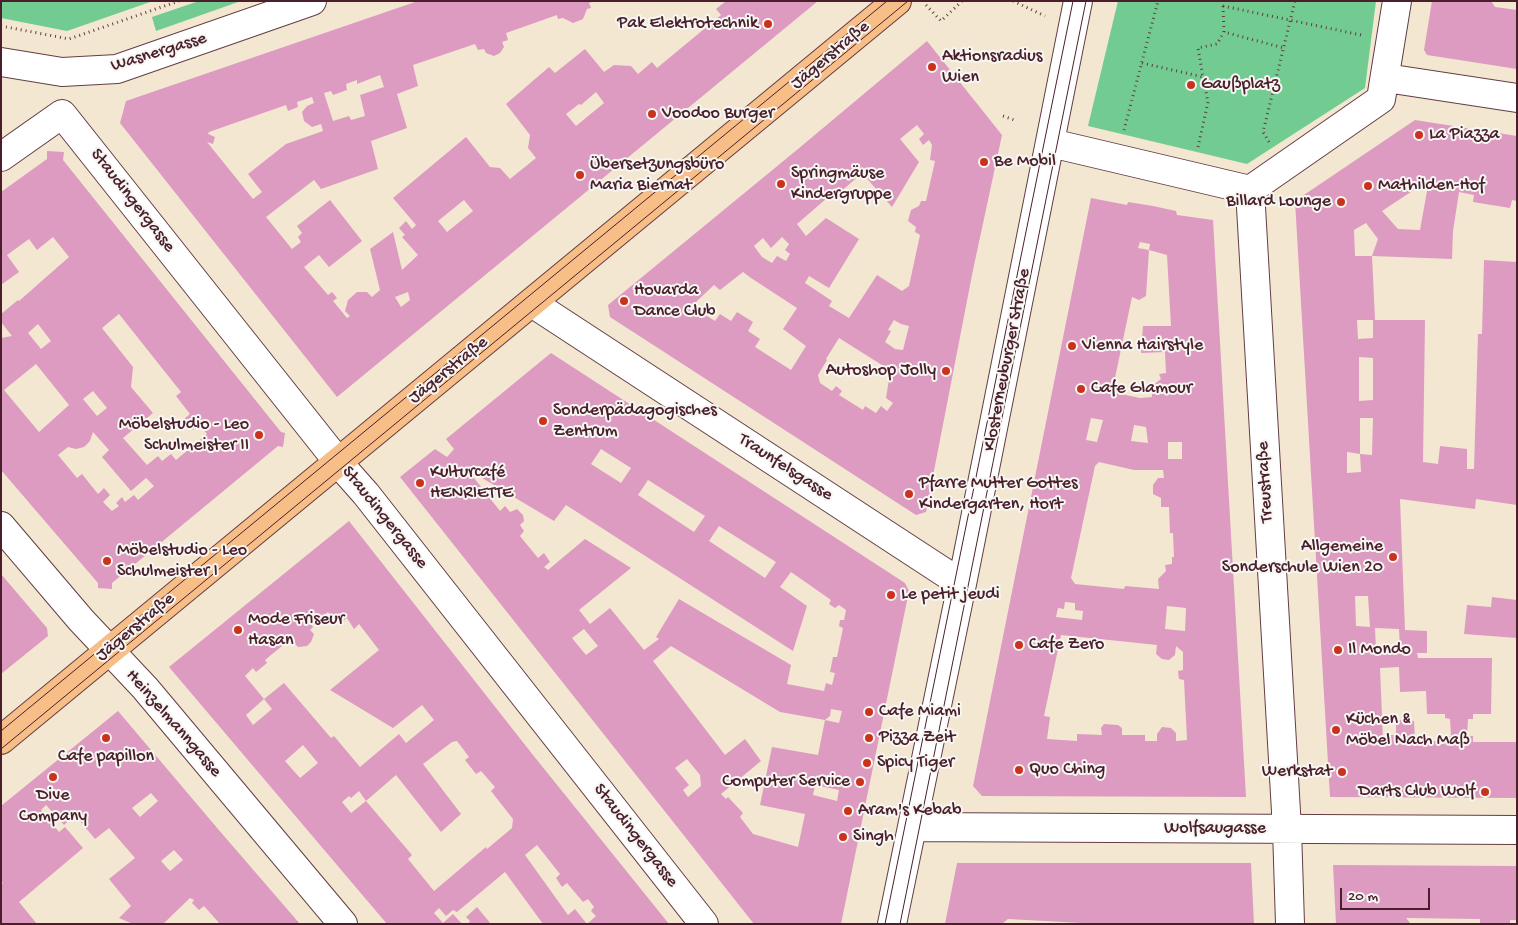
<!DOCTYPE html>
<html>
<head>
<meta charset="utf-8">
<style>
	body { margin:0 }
	#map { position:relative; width:1518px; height:925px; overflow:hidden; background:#f3e7d2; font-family:"Gochi Hand",sans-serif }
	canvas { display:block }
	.frame { position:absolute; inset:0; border:2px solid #4a1f2b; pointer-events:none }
	.scale { position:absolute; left:1340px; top:888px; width:90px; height:22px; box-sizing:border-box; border:2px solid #4a1f2b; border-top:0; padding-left:6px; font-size:15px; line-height:18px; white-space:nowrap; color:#4a1f2b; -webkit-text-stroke:4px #f6f6f2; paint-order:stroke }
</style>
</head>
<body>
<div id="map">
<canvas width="1518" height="925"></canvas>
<div class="frame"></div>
<div class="scale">20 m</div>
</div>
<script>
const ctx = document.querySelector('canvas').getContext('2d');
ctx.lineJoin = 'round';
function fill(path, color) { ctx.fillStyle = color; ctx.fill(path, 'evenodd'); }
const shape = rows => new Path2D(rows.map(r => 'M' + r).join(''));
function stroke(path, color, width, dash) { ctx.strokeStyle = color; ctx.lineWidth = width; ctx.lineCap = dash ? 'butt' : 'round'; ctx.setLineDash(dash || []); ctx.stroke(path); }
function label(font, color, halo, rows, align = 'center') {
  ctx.font = font + ' "Gochi Hand",sans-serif'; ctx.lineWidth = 4; ctx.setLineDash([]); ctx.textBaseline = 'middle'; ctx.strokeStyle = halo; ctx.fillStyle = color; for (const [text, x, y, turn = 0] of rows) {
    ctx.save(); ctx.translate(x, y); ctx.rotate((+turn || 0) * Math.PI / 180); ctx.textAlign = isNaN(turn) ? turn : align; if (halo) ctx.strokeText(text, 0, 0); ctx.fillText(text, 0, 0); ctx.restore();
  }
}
const green = shape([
	[1,1,153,1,67,31,1,18],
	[199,1,241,1,156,31,152,17],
	[1118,1,1376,1,1365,88,1247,164,1088,126]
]);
const building = shape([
	[418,1,594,1,589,3,591,8,587,9,583,19,573,23,563,18,558,19,557,15,506,33,508,40,502,42,504,47,500,53,494,56,486,53,484,49,478,50,475,44,413,65,418,86,397,94,407,128,371,141,378,169,321,189,314,180,266,217,292,249,301,242,298,237,302,233,297,226,330,200,362,241,329,267,319,255,304,267,328,295,332,292,337,298,333,301,347,318,350,316,345,311,348,300,357,292,367,292,372,297,380,290,370,249,393,232,402,270,418,255,402,237,405,235,399,228,406,221,412,229,416,225,393,198,466,137,490,167,500,168,510,179,536,158,528,148,530,135,506,104,549,67,555,73,585,49,604,72,614,65,631,66,638,74,652,62,657,68,721,15,716,9,726,1,818,1,337,397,120,123,126,101],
	[380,75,384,87,360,95,365,116,351,120,349,116,333,121,324,93,331,91,333,95,347,90,346,84,357,80,357,84],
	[596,92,604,103,576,126,566,114,579,104,581,105],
	[312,97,314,103,307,106,302,112,304,121,312,127,321,124,323,131,286,144,248,174,262,192,253,199,207,142,213,144,215,137,208,134,209,132,286,105,288,111,298,107,297,102],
	[464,200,473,211,447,232,438,221],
	[408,292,410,300,401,307,395,297],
	[1432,1,1491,1,1495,7,1517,10,1517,69,1427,55,1424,50],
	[927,41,1002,135,973,270,926,512,916,515,610,317,608,305,798,149],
	[917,125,924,134,919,139,923,145,929,140,932,145,930,160,935,161,926,201,921,201,919,206,911,210,908,221,916,227,915,232,920,235,909,286,902,291,877,275,849,318,829,306,832,301,805,283,809,276,829,288,859,239,826,218,806,236,797,224,834,192,837,195,862,173,892,207,919,162,900,139],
	[782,237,789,244,785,250,790,254,786,261,777,256,772,263,762,257,754,246,763,238,771,248],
	[743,272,751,278,797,308,783,329,806,346,791,370,755,347,760,339,748,331,753,322,737,312,731,321,720,314,715,321,694,308,697,301,714,285,720,290],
	[894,320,901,324,909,326,903,350,895,349,885,342,891,331,888,330],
	[839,338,885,367,885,371,890,373,886,398,893,403,887,411,881,406,876,413,865,406,863,410,839,395,842,391,836,386,832,391,820,383,818,375,827,360,826,359],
	[1415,120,1517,136,1517,201,1512,200,1510,208,1473,202,1474,195,1459,192,1453,231,1452,259,1372,256,1375,320,1425,320,1423,462,1438,464,1440,446,1467,449,1467,469,1474,469,1478,334,1482,334,1484,260,1517,262,1517,505,1476,499,1475,509,1400,499,1405,630,1427,631,1427,653,1417,653,1418,658,1492,658,1491,714,1473,714,1473,719,1468,719,1467,736,1473,736,1473,742,1517,742,1517,798,1330,797,1295,201],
	[1429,180,1420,230,1398,229,1382,211],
	[1366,223,1378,239,1372,256,1355,256,1354,230],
	[1357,320,1373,320,1373,338,1358,339],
	[1359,357,1373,358,1373,400,1359,401],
	[1360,418,1373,418,1372,455,1360,454,1361,472,1347,473,1347,452,1360,454],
	[1355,596,1368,596,1370,627,1356,626],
	[1375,628,1399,629,1400,649,1376,649],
	[1399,667,1400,692,1426,691,1427,714,1445,714,1445,718,1450,719,1451,736,1445,736,1445,741,1415,741,1414,721,1396,720,1396,735,1388,735,1388,741,1383,741,1380,668],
	[47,151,64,152,63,160,281,432,285,433,283,447,278,446,112,583,112,589,98,588,98,583,1,470,1,338,12,336,1,322,1,314,18,300,19,301,69,257,53,237,37,250,29,239,7,255,19,272,1,285,1,192,47,159],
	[119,314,181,392,176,396,190,414,184,419,193,430,199,424,207,434,176,460,171,454,162,461,158,456,147,465,123,438,153,413,131,387,133,367,102,328],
	[38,324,51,341,41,349,28,333],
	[36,364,69,405,39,432,4,390],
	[93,391,107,408,97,416,83,399],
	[93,432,109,450,102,457,131,491,146,478,154,486,138,500,134,495,125,502,122,497,116,503,119,506,112,511,103,502,110,495,104,488,98,494,82,474,77,478,58,455,68,447,76,449,84,447,90,441],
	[1091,198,1127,205,1128,202,1153,206,1176,211,1177,215,1213,220,1246,797,982,796,973,786],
	[1140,242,1150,244,1149,250,1167,255,1171,326,1143,326,1141,353,1165,352,1166,373,1159,374,1161,379,1152,386,1152,397,1140,398,1112,392,1132,297,1139,300,1146,296,1149,250,1138,248],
	[1091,418,1103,420,1097,442,1086,440],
	[1134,425,1146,427,1148,443,1131,441],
	[1168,442,1182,442,1182,459,1168,459],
	[1099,462,1134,470,1163,470,1164,478,1158,478,1153,485,1153,494,1161,498,1161,507,1169,507,1170,533,1173,533,1174,557,1172,557,1172,564,1165,565,1166,571,1158,579,1159,589,1125,586,1124,589,1075,584,1071,578,1095,466],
	[1065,602,1075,603,1075,610,1083,611,1082,620,1056,617,1058,608,1064,609],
	[1167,606,1186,608,1185,631,1165,629],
	[1061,635,1157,645,1156,654,1162,659,1169,660,1175,655,1176,646,1183,652,1183,670,1178,671,1179,679,1184,680,1187,740,1176,741,1176,733,1171,728,1162,727,1157,734,1157,741,1145,741,1145,735,1122,735,1122,728,1118,725,1104,724,1101,728,1102,735,1077,734,1077,741,1047,739,1050,717,1044,716],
	[551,353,905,583,909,591,841,924,754,924,400,477,435,449,447,457,454,449,446,439],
	[601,449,631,468,621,483,591,464],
	[467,469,554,521,566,505,793,651,807,606,780,587,791,572,831,600,829,604,835,608,839,605,846,610,844,620,840,620,839,626,843,628,837,657,833,657,830,672,835,673,832,685,826,683,824,691,787,684,791,665,679,599,656,637,659,639,644,650,610,608,590,624,579,610,631,568,585,539,548,570,544,567,550,562,544,553,538,558,520,536,524,531,520,525,524,521,523,515,517,509,510,512,505,506,500,511],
	[648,480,705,516,694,532,638,495],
	[719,526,776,562,765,578,709,541],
	[584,629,598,646,586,655,572,638],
	[671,646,780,712,825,720,818,755,772,747,760,805,805,814,798,847,753,834,740,817,743,813,728,797,726,799,721,794,761,761,745,739,725,755,653,661],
	[831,709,842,711,839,723,825,720,830,716],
	[687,759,700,775,701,786,688,797,683,790,689,785,675,768],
	[815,785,839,790,837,801,813,795],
	[349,521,533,755,669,924,543,924,505,872,457,912,453,910,446,916,439,908,434,913,443,923,453,914,462,924,387,924,169,667],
	[328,612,334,620,343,621,347,618,354,629,359,624,379,650,330,690,393,728,422,705,434,720,406,743,399,734,360,767,334,736,331,738,284,683,264,699,272,709,253,725,246,715,264,699,245,676,253,668,256,672,267,663,265,660,288,641,291,645,294,643,298,647,307,646,311,642,314,634,310,630,313,627,310,623,317,617,319,619],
	[457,741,469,757,465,760,476,774,481,771,495,787,491,791,513,819,512,828,487,849,486,847,434,891,408,859,412,855,366,801,396,775,441,832,461,814,423,764,452,742],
	[303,745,318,763,300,778,285,761],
	[359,791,366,801,351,813,342,802,349,796,351,798],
	[537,845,560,874,556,878,562,887,567,883,583,902,588,899,594,907,591,911,596,916,587,924,575,909,568,915,525,855],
	[1,574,47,628,48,636,1,674],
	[1492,597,1517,600,1517,638,1464,634,1467,605,1491,607],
	[118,711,218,829,300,924,220,924,204,906,199,910,192,903,194,900,190,898,163,924,133,924,119,918,131,906,109,879,135,858,109,828,95,839,75,815,64,825,46,805,41,810,59,832,65,827,83,848,19,902,37,924,3,924,1,922,1,885,3,883,1,881,1,806],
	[151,793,158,801,140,817,132,808],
	[174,850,183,860,170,871,161,861],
	[957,863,1251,863,1254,924,1101,924,1008,919,1002,924,945,924],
	[1333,865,1517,866,1517,920,1510,920,1510,924,1480,924,1480,919,1406,918,1411,924,1336,924],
	[477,907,491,924,468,924,470,921,466,917]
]);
const path = shape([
	[1013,1,1045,16],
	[1223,1,1223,6,1361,35],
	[926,5,941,21,962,1],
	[1223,6,1224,32,1284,48],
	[1,26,69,39,179,1],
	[1142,63,1203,77,1198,48,1217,44,1224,32],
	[1003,116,1017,121],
	[1124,130,1158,1],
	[1269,142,1263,132,1295,1],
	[1198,147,1208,102,1203,77]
]);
const minor = shape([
	[1,62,62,72,117,69,312,1],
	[1386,78,1517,98],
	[1051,143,1250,190,1381,99,1397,1],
	[1,157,62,114,343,468,366,494,704,924],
	[1250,190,1287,829,1290,924],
	[532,303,962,584],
	[1,526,81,620,145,688,343,924],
	[912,827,1517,830],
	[892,924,962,584,1078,1]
]);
const major = shape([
	[1,740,897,1]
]);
const tram = shape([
	[1,731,887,1],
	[1,749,908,1],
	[885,924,1073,1],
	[900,924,1086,1]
]);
const markers = [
	[768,24,5,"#c8321e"],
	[932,67,5,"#c8321e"],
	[1191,85,5,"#c8321e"],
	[652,114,5,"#c8321e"],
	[1419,135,5,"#c8321e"],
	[984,162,5,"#c8321e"],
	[580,175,5,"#c8321e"],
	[781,184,5,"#c8321e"],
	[1368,186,5,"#c8321e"],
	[1341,202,5,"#c8321e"],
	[624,301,5,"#c8321e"],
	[1072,346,5,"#c8321e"],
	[946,371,5,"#c8321e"],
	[1081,389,5,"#c8321e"],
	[543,421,5,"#c8321e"],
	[259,435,5,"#c8321e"],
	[420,483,5,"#c8321e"],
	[909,494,5,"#c8321e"],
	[1393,557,5,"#c8321e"],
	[107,561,5,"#c8321e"],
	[891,595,5,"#c8321e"],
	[238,630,5,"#c8321e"],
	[1019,645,5,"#c8321e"],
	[1338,650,5,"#c8321e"],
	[869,712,5,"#c8321e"],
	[1336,730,5,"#c8321e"],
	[106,738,5,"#c8321e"],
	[869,738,5,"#c8321e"],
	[867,763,5,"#c8321e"],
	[1019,770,5,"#c8321e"],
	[1342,772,5,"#c8321e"],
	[53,777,5,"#c8321e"],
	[860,782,5,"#c8321e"],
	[1485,792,5,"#c8321e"],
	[848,811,5,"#c8321e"],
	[843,837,5,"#c8321e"]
];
const poiNames = [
	["Pak Elektrotechnik",758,24,"right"],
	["Aktionsradius",942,57],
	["Wien",942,78],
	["Gaußplatz",1201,85],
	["Voodoo Burger",662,114],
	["La Piazza",1429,135],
	["Be Mobil",994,162],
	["Übersetzungsbüro",590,165],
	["Maria Biernat",590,186],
	["Springmäuse",791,174],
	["Kindergruppe",791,195],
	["Mathilden-Hof",1378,186],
	["Billard Lounge",1331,202,"right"],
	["Hovarda",634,291],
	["Dance Club",634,312],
	["Vienna Hairstyle",1082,346],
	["Autoshop Jolly",936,371,"right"],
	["Cafe Glamour",1091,389],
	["Sonderpädagogisches",553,411],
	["Zentrum",553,432],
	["Möbelstudio - Leo",249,425,"right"],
	["Schulmeister II",249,446,"right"],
	["Kulturcafé",430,473],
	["HENRIETTE",430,494],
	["Pfarre Mutter Gottes",919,484],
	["Kindergarten, Hort",919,505],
	["Allgemeine",1383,547,"right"],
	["Sonderschule Wien 20",1383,568,"right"],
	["Möbelstudio - Leo",117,551],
	["Schulmeister I",117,572],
	["Le petit jeudi",901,595],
	["Mode Friseur",248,620],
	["Hasan",248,641],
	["Cafe Zero",1029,645],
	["Il Mondo",1348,650],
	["Cafe Miami",879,712],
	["Küchen &",1346,720],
	["Möbel Nach Maß",1346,741],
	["Pizza Zeit",879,738],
	["Cafe papillon",106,757,"center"],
	["Spicy Tiger",877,763],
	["Quo Ching",1029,770],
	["Werkstat",1332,772,"right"],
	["Computer Service",850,782,"right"],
	["Darts Club Wolf",1475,792,"right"],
	["Dive",53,796,"center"],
	["Company",53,817,"center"],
	["Aram's Kebab",858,811],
	["Singh",853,837]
];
const streetNames = [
	["Wasnergasse",159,53,-17],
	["Jägerstraße",831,56,-40],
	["Staudingergasse",132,201,52],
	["Klosterneuburger Straße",1008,360,-79],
	["Jägerstraße",449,371,-39],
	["Traunfelsgasse",785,468,33],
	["Treustraße",1266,482,-93],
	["Staudingergasse",384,518,51],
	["Jägerstraße",136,628,-40],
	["Heinzelmanngasse",173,724,49],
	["Wolfsaugasse",1215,829],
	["Staudingergasse",635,836,52]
];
fill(green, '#72cb91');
fill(building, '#dd9bc1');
stroke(minor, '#633d44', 30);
stroke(major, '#633d44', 30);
stroke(path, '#633d44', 3, [1, 4]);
stroke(minor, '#fff', 28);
stroke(major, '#f7be87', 28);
stroke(tram, '#4a1f2b', 1);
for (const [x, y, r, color] of markers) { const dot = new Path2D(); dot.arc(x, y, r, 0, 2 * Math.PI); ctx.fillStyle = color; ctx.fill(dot); stroke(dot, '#f6f6f2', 2); }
label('18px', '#4a1f2b', '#f6f6f2', poiNames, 'left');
label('18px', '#4a1f2b', '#f6f6f2', streetNames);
</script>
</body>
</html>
